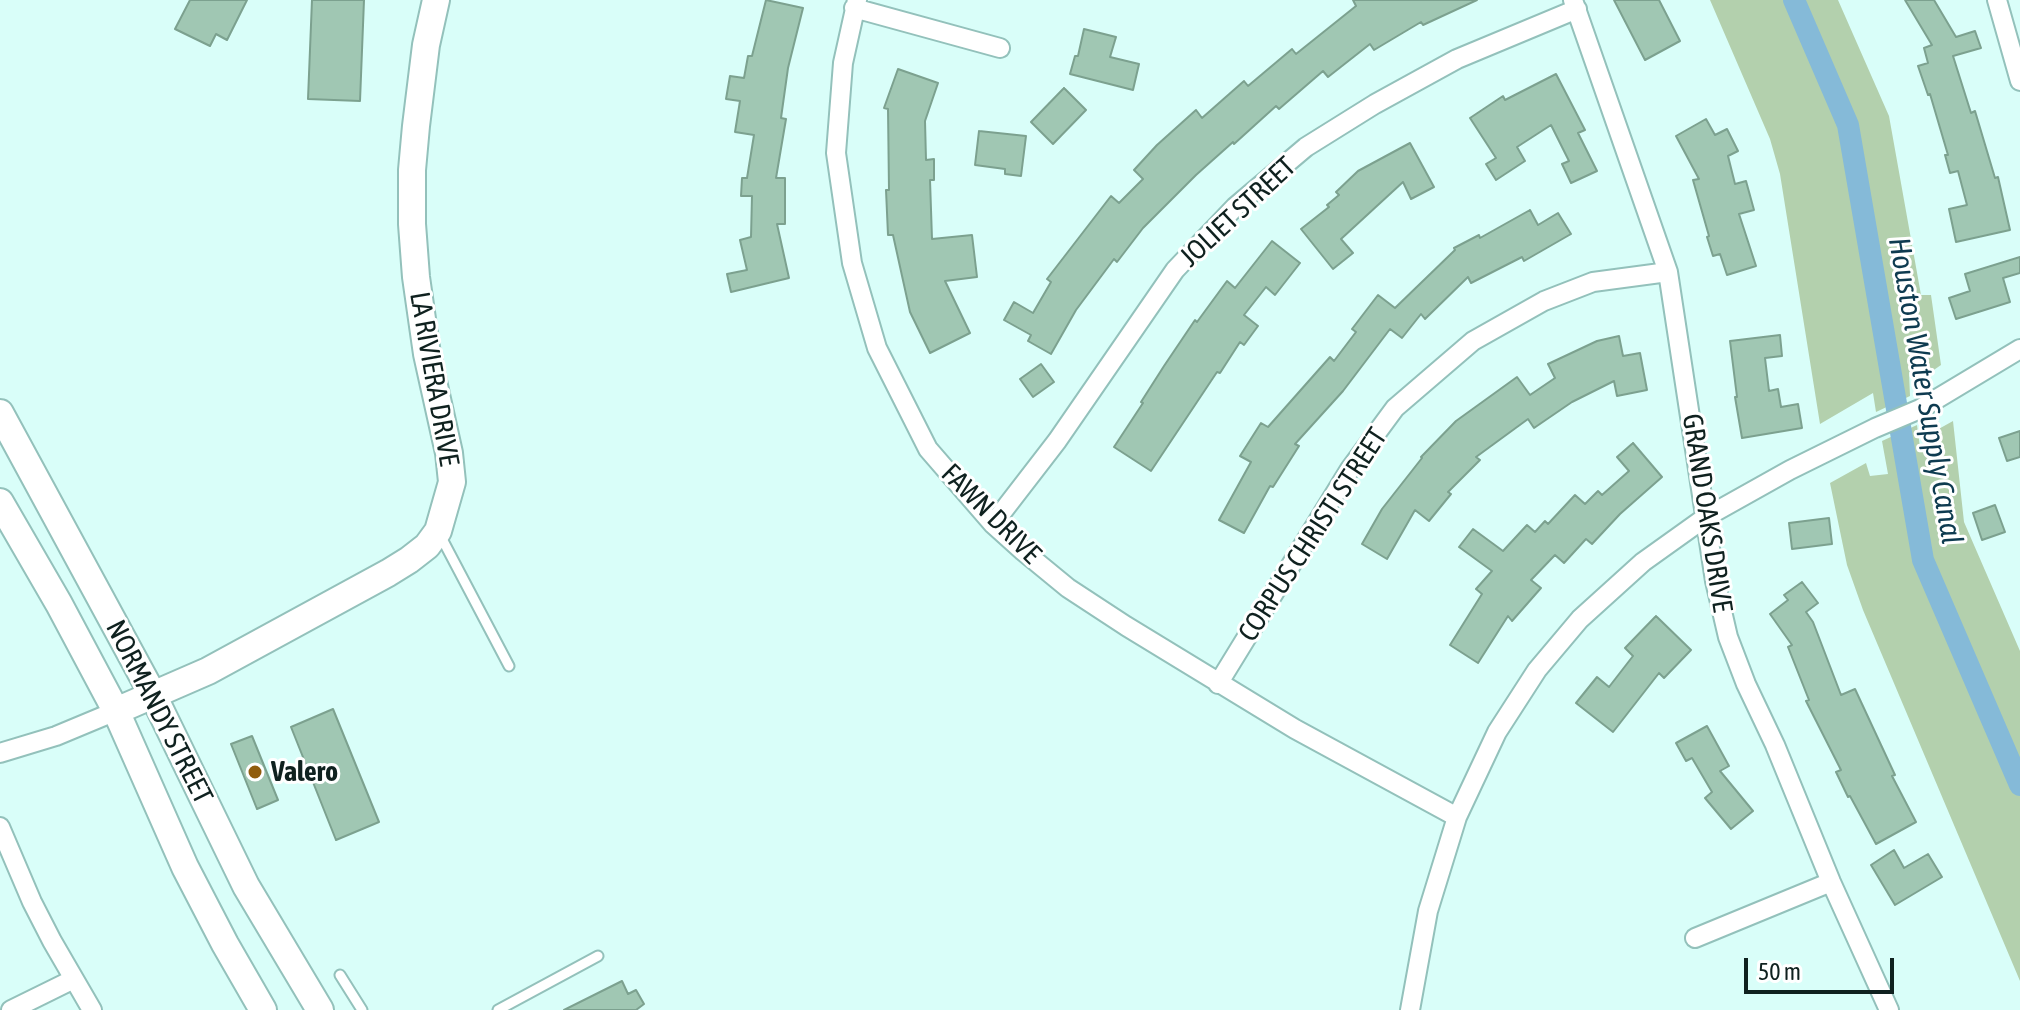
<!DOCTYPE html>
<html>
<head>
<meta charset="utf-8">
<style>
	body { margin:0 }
	#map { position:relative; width:2020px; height:1010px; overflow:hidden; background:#d9fef9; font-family:"Asap Condensed",sans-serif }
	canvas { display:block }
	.scale { position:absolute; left:1744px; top:958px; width:150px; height:36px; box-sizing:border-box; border:4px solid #0f211f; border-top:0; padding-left:10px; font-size:24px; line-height:28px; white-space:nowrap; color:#0f211f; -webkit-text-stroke:6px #fff; paint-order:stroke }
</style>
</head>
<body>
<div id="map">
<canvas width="2020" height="1010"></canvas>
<div class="scale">50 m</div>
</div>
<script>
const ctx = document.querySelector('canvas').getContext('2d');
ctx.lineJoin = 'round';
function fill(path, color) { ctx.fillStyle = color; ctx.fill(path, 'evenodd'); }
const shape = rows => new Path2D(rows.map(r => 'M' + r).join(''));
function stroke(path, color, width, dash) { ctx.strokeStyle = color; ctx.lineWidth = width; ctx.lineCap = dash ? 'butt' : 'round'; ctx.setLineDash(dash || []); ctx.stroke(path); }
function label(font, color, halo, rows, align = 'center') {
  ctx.font = font + ' "Asap Condensed",sans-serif'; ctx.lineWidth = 6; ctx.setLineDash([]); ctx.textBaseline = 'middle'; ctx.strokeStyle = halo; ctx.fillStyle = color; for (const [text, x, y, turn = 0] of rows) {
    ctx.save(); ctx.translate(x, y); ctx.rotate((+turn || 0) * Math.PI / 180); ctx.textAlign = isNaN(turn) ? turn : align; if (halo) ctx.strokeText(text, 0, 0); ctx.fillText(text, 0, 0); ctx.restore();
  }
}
const green = shape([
	[1710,0,1838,0,1889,116,1921,295,1931,295,1941,365,1928,374,1923,366,1909,372,1910,396,1876,412,1873,393,1820,424,1780,174,1770,139],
	[1953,421,1964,522,2020,651,2020,981,1863,610,1847,565,1830,483,1866,463,1870,476,1888,474,1882,441,1917,425,1920,447,1938,445,1935,431]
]);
const canal = shape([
	[1794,0,1848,125,1923,560,2020,785]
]);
const building = shape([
	[190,0,247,0,227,40,216,34,210,46,175,29,190,0],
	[312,0,364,0,360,101,308,99,312,0],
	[766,0,803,8,788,68,781,118,786,119,776,178,785,178,785,224,777,224,789,278,731,292,727,274,747,270,740,240,751,237,752,196,741,196,742,178,747,178,754,135,735,132,740,101,726,99,730,76,744,78,748,56,752,56,766,0],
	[1353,0,1477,0,1423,25,1421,22,1374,50,1370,44,1328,77,1323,71,1279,109,1276,106,1234,144,1233,142,1196,175,1143,228,1117,262,1114,259,1076,310,1051,354,1028,341,1031,335,1004,320,1014,302,1033,313,1051,282,1047,279,1111,196,1119,203,1143,179,1134,170,1157,145,1196,110,1202,118,1244,81,1248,86,1292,49,1296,54,1356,6,1353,0],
	[1614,0,1659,0,1680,41,1645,60,1614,0],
	[1905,0,1934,0,1956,37,1975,31,1981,48,1953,56,1971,113,1975,111,1995,178,1998,177,2010,230,1956,242,1949,209,1967,205,1958,171,1950,173,1945,155,1948,155,1930,94,1928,95,1918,66,1928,63,1924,48,1932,45,1905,0],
	[1084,29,1116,37,1110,57,1139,64,1133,90,1070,74,1075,56,1078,56,1084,29],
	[898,69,938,83,925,121,926,160,934,159,934,180,930,180,932,239,972,235,977,277,945,281,970,333,930,353,910,312,893,235,888,235,886,190,889,190,888,109,884,108,898,69],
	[1556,74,1585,130,1578,133,1597,171,1571,183,1562,164,1569,161,1551,125,1517,147,1525,161,1496,180,1486,164,1496,158,1470,118,1503,96,1505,100,1556,74],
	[1064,88,1086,110,1053,144,1031,122,1064,88],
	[1706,119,1715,135,1727,129,1738,151,1728,156,1735,184,1746,181,1754,210,1739,214,1756,266,1727,275,1720,254,1713,256,1707,237,1709,236,1693,180,1699,179,1676,136,1706,119],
	[979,131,1026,136,1021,176,1005,174,1005,169,975,165,979,131],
	[1410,143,1434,187,1411,199,1403,182,1341,239,1353,253,1333,269,1301,229,1329,207,1327,205,1339,195,1336,192,1358,171,1410,143],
	[1530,210,1538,225,1558,213,1571,234,1524,261,1522,257,1471,283,1468,277,1425,319,1421,314,1402,338,1390,329,1343,391,1295,444,1299,446,1273,487,1270,486,1244,533,1219,520,1251,462,1240,456,1261,423,1268,427,1330,357,1334,361,1356,332,1352,329,1378,295,1395,308,1455,250,1454,248,1479,235,1480,238,1530,210],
	[1272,241,1300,263,1275,295,1266,287,1244,315,1258,326,1244,345,1240,342,1220,373,1217,372,1151,471,1114,447,1143,403,1141,402,1164,366,1195,320,1197,322,1227,281,1235,288,1272,241],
	[2020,257,2020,273,2003,278,2010,302,1956,319,1949,298,1970,291,1965,274,2020,257],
	[1780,335,1782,356,1765,358,1769,391,1778,389,1781,407,1798,404,1802,428,1742,438,1735,397,1737,397,1730,341,1780,335],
	[1619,336,1623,356,1640,353,1647,390,1617,396,1614,381,1572,402,1534,428,1528,419,1476,457,1480,460,1448,492,1451,494,1429,521,1415,510,1387,559,1362,544,1382,509,1422,458,1421,457,1456,421,1517,377,1530,395,1555,378,1548,364,1597,341,1619,336],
	[1041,364,1054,382,1033,397,1020,379,1041,364],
	[2020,431,2020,457,2007,461,1999,438,2020,431],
	[1633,443,1662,477,1620,514,1592,544,1586,539,1564,563,1555,555,1531,580,1541,588,1512,621,1508,616,1478,663,1450,645,1482,594,1476,589,1492,571,1459,547,1473,529,1503,551,1527,525,1535,532,1545,521,1548,524,1575,495,1585,504,1598,491,1602,495,1629,471,1617,457,1633,443],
	[1995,505,2005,532,1982,540,1973,513,1995,505],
	[1829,518,1832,544,1792,549,1789,523,1829,518],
	[1802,582,1818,603,1806,612,1813,622,1841,695,1855,689,1895,775,1892,776,1916,822,1876,844,1850,796,1848,797,1836,772,1841,770,1806,701,1809,700,1788,647,1792,645,1770,614,1788,600,1784,595,1802,582],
	[1656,616,1691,650,1664,678,1659,673,1613,732,1576,703,1597,677,1609,687,1633,656,1625,648,1656,616],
	[333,709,379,822,336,840,291,727,333,709],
	[1707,726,1729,766,1720,771,1753,811,1731,829,1705,798,1712,792,1692,758,1686,761,1676,743,1707,726],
	[252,736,278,800,257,809,231,744,252,736],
	[1894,850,1904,868,1928,854,1942,877,1895,905,1871,865,1894,850],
	[622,981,628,994,636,990,644,1004,636,1010,564,1010,622,981]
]);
const lane = shape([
	[440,535,509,666],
	[340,975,362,1010],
	[498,1010,598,956]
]);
const street = shape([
	[857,0,843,63,836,153,852,263,877,348,928,449,993,524,1023,551,1068,588,1126,626,1295,729,1457,817],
	[1573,0,1668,272,1715,581,1728,637,1746,684,1775,745,1831,882,1889,1010],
	[1997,0,2020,81],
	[854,8,1000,48],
	[993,524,1057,441,1175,270,1235,207,1306,147,1375,104,1457,59,1577,9],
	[1218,684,1350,469,1395,408,1473,341,1544,301,1593,282,1668,272],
	[0,753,56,736,116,711],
	[0,827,32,902,52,941,92,1010],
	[1695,938,1831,882],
	[11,1010,74,979],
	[1410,1010,1428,911,1457,817,1497,732,1537,670,1580,619,1643,562,1706,517,1790,470,1875,428,1920,409,2020,349]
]);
const secondary = shape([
	[0,413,153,695,246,886,320,1010],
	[0,502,59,604,116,711,185,867,225,944,263,1010],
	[116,711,208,671,388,573,409,560,427,546,438,531,452,482,449,453,427,354,416,277,412,224,412,170,416,126,426,45,436,0]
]);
const markers = [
	[255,772,8,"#905c0d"]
];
const streetNames = [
	["JOLIET STREET",1238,212,-43],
	["LA RIVIERA DRIVE",434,379,80],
	["GRAND OAKS DRIVE",1707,513,81],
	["FAWN DRIVE",991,514,45],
	["CORPUS CHRISTI STREET",1313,535,-57],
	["NORMANDY STREET",159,712,63]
];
const poiNames = [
	["Valero",271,772]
];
const waterNames = [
	["Houston Water Supply Canal",1925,391,80]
];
fill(green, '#b3d0ad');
stroke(canal, '#85bad8', 22);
fill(building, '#a0c7b3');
stroke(building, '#7ca18f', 2);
stroke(lane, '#93c1bb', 13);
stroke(street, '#93c1bb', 22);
stroke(secondary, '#93c1bb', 30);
stroke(lane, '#fff', 9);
stroke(street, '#fff', 18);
stroke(secondary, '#fff', 26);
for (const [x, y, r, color] of markers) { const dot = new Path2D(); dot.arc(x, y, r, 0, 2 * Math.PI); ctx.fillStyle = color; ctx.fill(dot); stroke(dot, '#fff', 3); }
label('28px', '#0f211f', '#fff', streetNames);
label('bold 28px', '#0f211f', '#fff', poiNames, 'left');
label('italic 30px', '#0e3b50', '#fff', waterNames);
</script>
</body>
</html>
